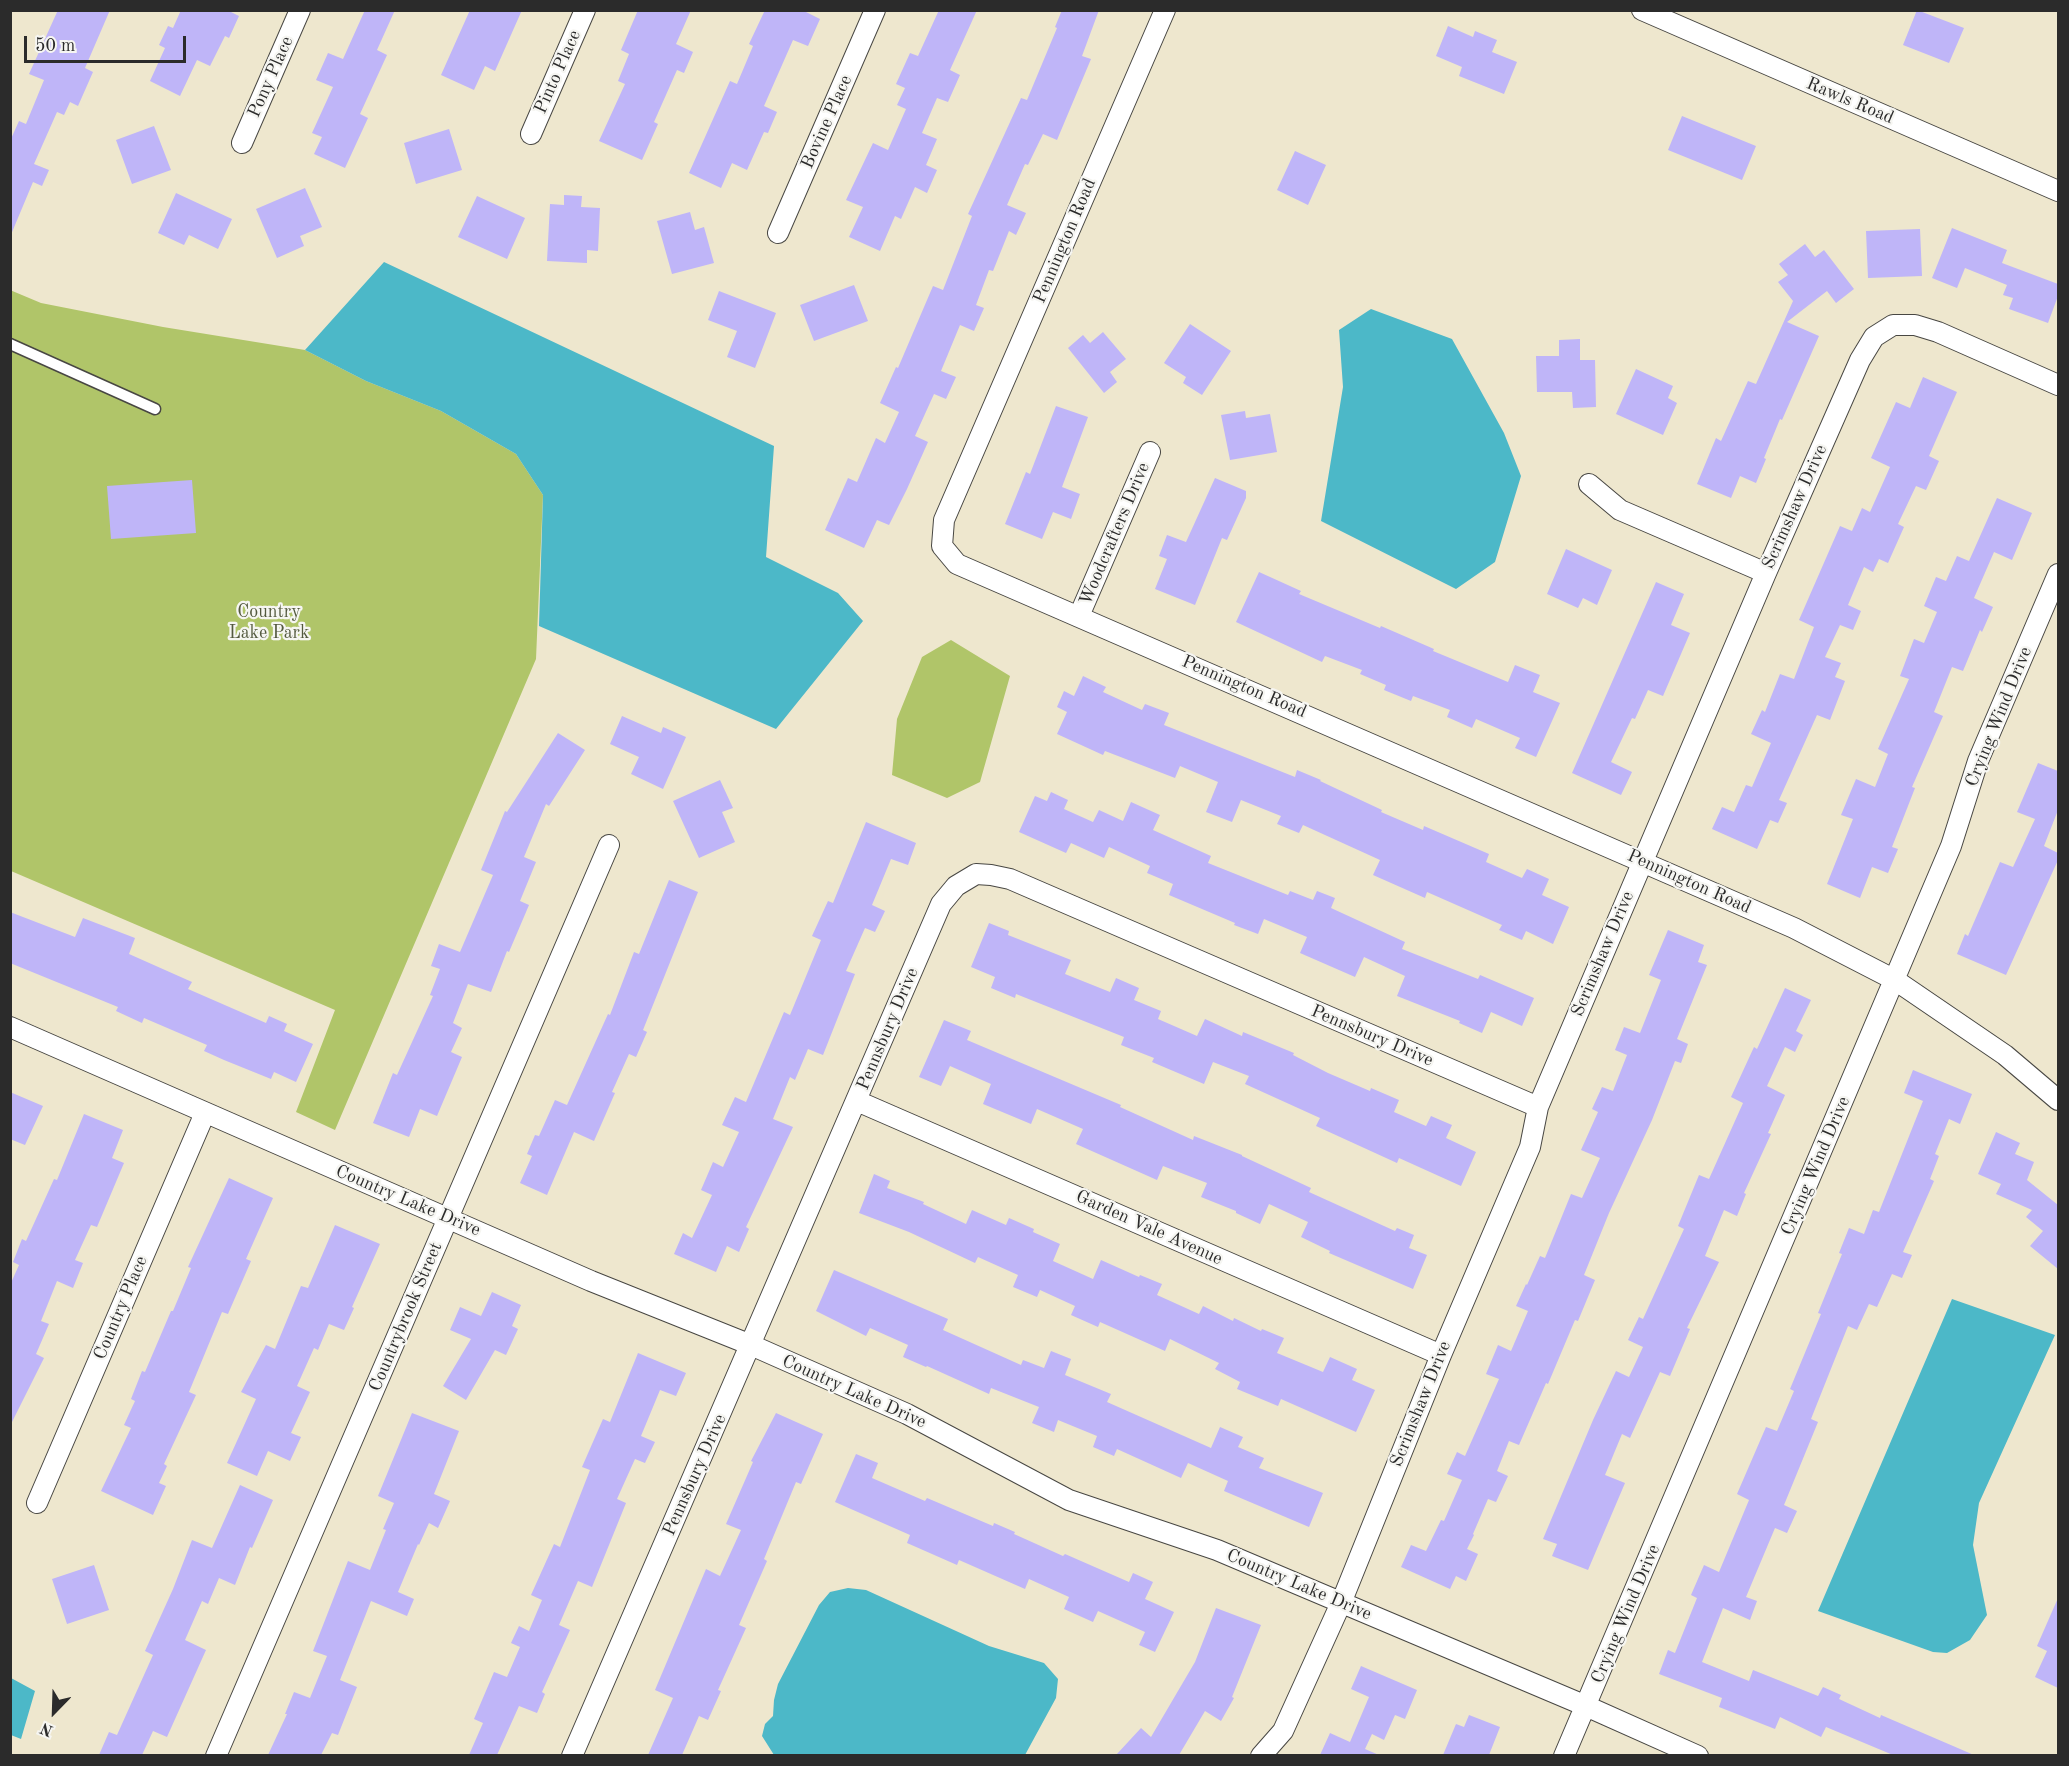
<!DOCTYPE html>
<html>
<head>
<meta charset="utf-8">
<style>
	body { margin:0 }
	#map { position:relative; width:2069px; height:1766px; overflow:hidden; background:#eee7ce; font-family:"Old Standard TT",serif }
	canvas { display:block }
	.frame { position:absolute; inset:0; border:12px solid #2b2b2b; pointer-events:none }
	.north { position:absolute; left:24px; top:1682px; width:60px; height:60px; -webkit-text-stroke:4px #f6f6f2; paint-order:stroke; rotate:203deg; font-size:16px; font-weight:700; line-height:24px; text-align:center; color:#2b2b2b }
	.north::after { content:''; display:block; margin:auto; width:21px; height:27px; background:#2b2b2b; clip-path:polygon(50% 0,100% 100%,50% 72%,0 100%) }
	.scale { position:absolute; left:24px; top:36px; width:162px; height:27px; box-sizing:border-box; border:3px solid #2b2b2b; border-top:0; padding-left:8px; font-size:18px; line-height:21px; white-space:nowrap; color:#2b2b2b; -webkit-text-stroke:4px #f6f6f2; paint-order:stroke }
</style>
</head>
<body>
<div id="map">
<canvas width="2069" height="1766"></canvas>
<div class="frame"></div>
<div class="north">N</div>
<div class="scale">50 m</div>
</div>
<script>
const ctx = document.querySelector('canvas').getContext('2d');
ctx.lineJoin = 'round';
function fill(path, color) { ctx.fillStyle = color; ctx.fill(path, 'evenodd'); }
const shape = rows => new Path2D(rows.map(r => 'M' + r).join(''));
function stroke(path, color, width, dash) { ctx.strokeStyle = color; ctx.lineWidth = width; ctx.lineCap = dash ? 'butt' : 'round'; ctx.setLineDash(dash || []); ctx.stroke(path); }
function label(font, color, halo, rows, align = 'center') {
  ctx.font = font + ' "Old Standard TT",serif'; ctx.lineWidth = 4.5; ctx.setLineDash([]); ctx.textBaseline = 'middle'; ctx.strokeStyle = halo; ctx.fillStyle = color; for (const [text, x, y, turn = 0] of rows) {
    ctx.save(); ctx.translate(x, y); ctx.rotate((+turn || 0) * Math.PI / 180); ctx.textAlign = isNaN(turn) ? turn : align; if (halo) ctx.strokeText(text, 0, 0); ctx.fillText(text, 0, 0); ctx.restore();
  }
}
const green = shape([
	[10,290,41,303,163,327,305,350,366,381,441,411,516,454,543,495,536,659,335,1130,296,1112,335,1010,11,871],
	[951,640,1010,676,980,782,947,798,892,775,897,719,922,657]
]);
const water = shape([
	[384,262,774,446,766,557,838,593,863,621,776,729,539,626,543,495,516,454,441,411,366,381,305,350],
	[1371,309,1452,339,1504,433,1521,476,1495,562,1456,589,1321,521,1343,387,1339,330],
	[1952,1299,2055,1335,1979,1503,1973,1545,1987,1615,1970,1640,1947,1653,1933,1652,1818,1611],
	[848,1588,866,1590,989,1646,1044,1663,1058,1679,1056,1698,1025,1755,774,1755,762,1736,765,1724,773,1716,774,1700,778,1684,819,1605,830,1592],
	[11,1678,35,1691,21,1739,11,1735]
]);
const building = shape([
	[58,10,110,10,85,68,93,72,78,106,70,102,64,115,57,112,34,164,49,170,42,186,33,182,10,237,10,141,19,121,26,124,44,80,29,74],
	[181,10,227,10,239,16,229,38,225,36,210,66,197,60,180,96,150,81,165,48,159,45,168,26,173,28],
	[365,10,395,10,377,50,387,55,360,114,368,118,345,168,314,154,322,137,312,133,333,87,316,80,328,53,343,59],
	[470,10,522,10,495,71,485,66,474,90,441,75],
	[638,10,691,10,676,44,693,52,684,73,677,70,654,122,658,124,642,160,599,141,625,84,618,81,629,54,621,50],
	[765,10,802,10,820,19,808,46,793,40,764,106,777,112,768,133,764,132,747,170,732,163,721,188,689,173,730,81,737,84,753,46,749,44],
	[939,10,977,10,950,70,960,75,948,102,937,98,922,133,937,139,926,165,937,170,927,193,915,187,901,219,895,216,880,251,849,237,863,207,846,200,873,143,888,150,906,109,897,105,905,88,896,84,910,53,918,56],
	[1062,10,1099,10,1082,56,1091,59,1057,140,1043,134,1028,165,1025,164,1007,205,1026,213,1016,235,1009,231,993,271,989,270,976,305,984,308,974,331,960,325,941,371,956,377,946,399,934,394,915,436,928,442,907,489,889,525,877,520,864,548,825,530,848,478,857,482,876,438,885,443,899,412,880,403,896,367,898,368,933,286,943,290,972,216,968,214,1021,98,1027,100,1057,28,1055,27],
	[1917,10,1964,28,1949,63,1903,45],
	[1448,26,1473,37,1475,31,1497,40,1492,52,1517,62,1504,94,1459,76,1462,67,1436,56],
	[1682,116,1756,146,1742,180,1668,150],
	[154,126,171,170,132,184,116,140],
	[449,129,462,170,416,184,404,143],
	[1295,151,1326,165,1308,205,1277,190],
	[305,188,322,227,300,236,304,246,277,258,256,209],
	[176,193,232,219,218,249,189,235,184,245,158,233],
	[564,195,582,196,581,207,600,208,598,251,587,250,587,263,547,261,550,204,564,205],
	[477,196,525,218,507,259,458,237],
	[690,212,695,230,704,227,714,263,672,274,657,221],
	[1952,228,2007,250,2002,263,2058,284,2058,296,2048,323,2009,309,2013,298,2003,295,2007,285,1965,268,1957,288,1932,278],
	[1920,229,1922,276,1868,278,1866,231],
	[1805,244,1815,257,1824,250,1854,289,1836,303,1827,291,1787,322,1819,336,1782,420,1780,419,1764,458,1766,459,1756,483,1740,476,1731,498,1697,484,1716,438,1721,441,1748,381,1756,384,1793,301,1778,282,1788,275,1779,264],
	[854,285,868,321,814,341,800,305],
	[719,291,776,313,755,368,727,357,737,331,708,320],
	[1190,324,1231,351,1202,395,1183,383,1186,377,1164,363],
	[1103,332,1126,359,1110,372,1117,382,1104,393,1068,348,1083,335,1090,343],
	[1580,339,1580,360,1595,360,1596,407,1573,408,1572,392,1537,392,1536,356,1559,356,1559,340],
	[1636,369,1673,386,1668,398,1677,403,1663,435,1616,414],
	[1923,377,1957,392,1929,456,1939,461,1926,490,1916,486,1898,524,1904,527,1888,563,1879,559,1873,572,1864,567,1848,605,1861,611,1853,630,1840,625,1825,657,1841,663,1835,677,1845,681,1830,720,1817,715,1779,800,1787,803,1778,823,1770,820,1757,849,1712,829,1722,807,1734,812,1746,785,1752,787,1771,743,1751,734,1762,710,1765,712,1780,674,1794,679,1814,627,1799,620,1840,526,1852,531,1862,508,1870,512,1890,467,1871,458,1896,402,1910,408],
	[1056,406,1088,417,1062,487,1080,494,1071,519,1053,512,1042,539,1005,524,1026,472,1030,474],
	[1245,411,1246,418,1270,414,1277,452,1230,460,1221,415],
	[1215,478,1246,491,1246,498,1227,540,1222,538,1195,605,1155,589,1167,559,1159,556,1167,535,1186,542],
	[192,480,196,533,111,539,107,486],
	[1997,498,2032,513,2012,560,1994,552,1974,598,1993,607,1982,632,1980,630,1963,671,1952,667,1934,712,1943,716,1912,787,1915,788,1892,847,1898,849,1888,873,1872,867,1860,898,1827,884,1853,819,1841,815,1856,779,1875,787,1888,754,1878,749,1909,679,1900,676,1914,639,1924,643,1937,612,1924,606,1936,577,1946,581,1957,556,1969,561],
	[1566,549,1612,570,1597,605,1583,598,1578,608,1547,594],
	[1259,572,1301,591,1299,594,1380,628,1381,626,1434,649,1433,651,1508,682,1515,665,1540,675,1533,692,1560,703,1536,757,1515,748,1520,738,1476,719,1472,728,1447,717,1450,710,1413,696,1411,701,1384,690,1386,685,1360,674,1362,670,1325,656,1322,662,1236,622],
	[1656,582,1684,594,1671,625,1690,633,1663,696,1648,690,1635,719,1632,718,1611,762,1632,772,1621,795,1572,773],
	[1083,676,1106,687,1103,692,1142,710,1145,704,1169,713,1164,725,1295,777,1297,770,1321,780,1320,781,1382,810,1381,812,1423,830,1424,826,1489,854,1486,862,1522,878,1527,869,1549,879,1542,895,1569,907,1553,944,1526,931,1522,940,1499,930,1502,925,1427,892,1425,898,1373,875,1380,860,1303,825,1299,833,1277,824,1281,816,1241,800,1232,822,1206,812,1218,782,1180,766,1175,778,1105,751,1103,755,1057,734,1067,712,1057,707,1064,691,1074,696],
	[622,716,661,733,663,727,686,737,663,789,631,774,639,757,610,744],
	[558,733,585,750,549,806,546,804,524,857,536,862,520,901,529,905,509,952,507,951,491,992,468,984,453,1023,462,1028,451,1052,462,1057,437,1116,420,1109,409,1137,373,1123,393,1073,397,1075,433,996,430,995,440,969,431,966,439,944,460,952,493,875,481,870,505,811,507,812],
	[2038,763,2058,771,2058,810,2044,846,2058,853,2058,860,2006,975,1957,954,1965,934,1968,936,2000,862,2013,867,2035,819,2017,812],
	[720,780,733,808,722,812,735,842,699,858,673,801],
	[1051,792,1068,800,1064,809,1093,822,1099,810,1123,821,1131,802,1160,815,1153,830,1211,856,1208,863,1288,895,1290,891,1313,900,1317,891,1335,898,1331,908,1405,942,1402,949,1478,979,1480,975,1534,998,1522,1026,1491,1012,1482,1033,1459,1023,1460,1021,1397,996,1405,976,1364,957,1355,977,1300,953,1307,937,1264,919,1258,934,1234,925,1235,923,1169,895,1173,884,1147,873,1150,866,1109,847,1104,858,1071,843,1066,853,1019,832,1035,796,1047,801],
	[866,822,916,843,908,865,891,859,872,905,885,911,875,932,865,928,846,971,855,974,823,1055,808,1049,795,1080,790,1077,773,1119,793,1127,746,1227,749,1229,739,1252,727,1246,716,1272,674,1254,683,1233,692,1238,712,1195,701,1190,713,1162,723,1167,739,1132,722,1125,735,1097,746,1102,784,1012,790,1015,821,940,812,936,828,901,833,903],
	[669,880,698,892,643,1030,647,1032,636,1057,629,1054,612,1092,615,1093,594,1141,574,1132,547,1195,520,1183,532,1156,527,1154,535,1135,539,1136,555,1100,567,1105,608,1014,610,1015,634,952,639,954],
	[10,912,75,937,83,918,135,938,129,954,192,982,188,989,266,1023,269,1016,287,1024,284,1031,313,1044,296,1082,274,1072,271,1079,224,1060,204,1051,207,1045,144,1018,142,1023,116,1011,118,1007,10,963],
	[989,923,1009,931,1008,935,1071,960,1065,974,1110,992,1116,978,1139,988,1134,1000,1161,1011,1158,1019,1197,1036,1205,1019,1242,1036,1243,1032,1294,1053,1293,1055,1328,1073,1370,1091,1371,1088,1399,1100,1394,1112,1426,1126,1431,1116,1452,1125,1446,1138,1476,1152,1461,1186,1399,1158,1397,1163,1316,1126,1320,1118,1245,1084,1249,1076,1213,1062,1204,1084,1152,1062,1154,1058,1121,1045,1124,1037,1016,994,1015,998,991,988,995,977,971,967],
	[1668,930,1704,945,1698,962,1707,965,1677,1039,1688,1044,1681,1063,1675,1061,1652,1120,1609,1213,1584,1275,1595,1280,1578,1321,1575,1320,1548,1384,1546,1383,1519,1445,1509,1441,1497,1471,1508,1476,1496,1502,1488,1499,1473,1534,1474,1535,1467,1549,1478,1554,1466,1581,1456,1576,1450,1589,1401,1567,1411,1545,1426,1551,1441,1520,1444,1521,1462,1480,1447,1474,1457,1452,1465,1456,1499,1379,1486,1374,1498,1345,1511,1351,1528,1311,1516,1306,1526,1284,1527,1285,1540,1256,1545,1258,1571,1194,1582,1198,1600,1158,1581,1150,1598,1112,1592,1109,1602,1087,1613,1091,1627,1055,1615,1050,1624,1027,1640,1033,1661,980,1649,975],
	[1785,988,1811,1000,1796,1031,1803,1035,1795,1052,1785,1047,1767,1086,1785,1095,1768,1133,1771,1134,1744,1193,1746,1194,1737,1216,1724,1210,1705,1256,1719,1262,1687,1328,1690,1329,1670,1376,1660,1372,1630,1438,1622,1434,1605,1475,1625,1483,1588,1570,1552,1556,1557,1544,1543,1539,1593,1420,1616,1371,1629,1377,1643,1347,1628,1340,1639,1317,1643,1319,1684,1229,1678,1226,1699,1175,1709,1179,1743,1103,1731,1097,1754,1047,1757,1049],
	[944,1020,971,1031,967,1040,1121,1105,1120,1107,1193,1140,1194,1136,1242,1155,1242,1156,1311,1188,1309,1192,1395,1231,1397,1228,1414,1235,1409,1248,1427,1255,1413,1289,1329,1253,1330,1251,1301,1237,1308,1222,1269,1204,1260,1224,1236,1213,1236,1211,1201,1197,1207,1183,1163,1166,1157,1180,1076,1144,1083,1129,1037,1109,1031,1124,983,1104,991,1084,950,1066,941,1086,919,1077],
	[1913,1070,1972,1094,1960,1124,1949,1119,1935,1154,1939,1156,1930,1179,1934,1181,1903,1252,1912,1255,1902,1278,1892,1274,1877,1307,1869,1304,1857,1330,1848,1326,1811,1419,1818,1422,1784,1505,1797,1511,1787,1533,1775,1528,1746,1597,1757,1601,1750,1620,1723,1608,1702,1662,1749,1681,1753,1670,1818,1696,1823,1687,1841,1695,1839,1699,1880,1718,1881,1715,1974,1755,1893,1755,1826,1727,1821,1737,1780,1717,1775,1729,1719,1707,1722,1698,1659,1674,1668,1650,1675,1653,1697,1598,1691,1595,1704,1565,1719,1572,1749,1500,1737,1494,1766,1427,1777,1431,1794,1391,1790,1389,1821,1314,1818,1313,1842,1254,1839,1253,1849,1228,1864,1234,1873,1210,1879,1212,1923,1101,1904,1093],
	[10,1092,43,1106,25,1145,10,1139],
	[84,1114,123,1130,112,1158,124,1163,97,1227,91,1225,75,1260,83,1263,73,1288,57,1281,41,1321,49,1324,36,1354,44,1358,10,1426,10,1285,19,1265,13,1262,22,1239,26,1241,54,1179,57,1180],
	[1996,1132,2020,1143,2015,1154,2034,1162,2027,1180,2058,1205,2058,1269,2030,1246,2043,1231,2026,1217,2032,1210,1996,1194,2001,1184,1978,1174],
	[874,1174,890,1181,887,1188,924,1202,923,1204,966,1224,972,1210,1006,1225,1009,1218,1034,1229,1033,1232,1060,1244,1053,1261,1093,1279,1101,1260,1139,1277,1140,1275,1162,1284,1157,1295,1199,1314,1203,1306,1233,1321,1234,1318,1261,1331,1262,1329,1284,1338,1277,1353,1323,1372,1330,1357,1357,1369,1352,1380,1375,1390,1356,1432,1281,1399,1278,1406,1237,1389,1240,1382,1215,1369,1219,1363,1170,1339,1165,1351,1100,1322,1098,1327,1071,1315,1075,1306,1040,1290,1037,1297,1013,1287,1018,1275,978,1257,975,1263,909,1232,859,1213],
	[229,1178,273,1198,246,1259,251,1261,228,1314,222,1312,189,1392,196,1395,164,1464,167,1466,159,1483,166,1486,153,1515,101,1491,131,1428,124,1425,135,1401,131,1399,142,1371,145,1372,171,1311,173,1311,191,1268,188,1267],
	[335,1225,380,1244,352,1307,354,1308,344,1330,329,1324,318,1350,314,1348,297,1386,310,1392,291,1433,301,1437,290,1461,268,1451,257,1476,227,1463,256,1399,241,1392,266,1345,275,1349,301,1286,308,1288],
	[834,1270,948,1319,943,1330,1021,1365,1023,1360,1044,1368,1051,1351,1071,1359,1065,1375,1111,1394,1107,1402,1211,1448,1220,1427,1243,1437,1238,1447,1264,1458,1259,1468,1323,1493,1309,1527,1224,1491,1228,1481,1188,1463,1181,1478,1117,1449,1114,1456,1093,1447,1097,1436,1058,1420,1054,1432,1032,1423,1039,1407,991,1388,989,1394,927,1366,926,1367,903,1357,908,1345,870,1328,866,1336,816,1311],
	[492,1292,521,1305,512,1326,518,1329,506,1355,495,1350,466,1400,443,1386,471,1339,450,1330,460,1307,481,1316],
	[638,1353,686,1373,676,1396,660,1390,641,1436,655,1442,645,1463,635,1459,617,1499,626,1503,592,1587,578,1581,559,1625,570,1630,542,1692,545,1694,537,1713,519,1706,497,1755,469,1755,483,1723,474,1719,494,1672,507,1677,520,1647,511,1643,519,1626,529,1631,542,1600,531,1595,554,1544,560,1547,590,1470,582,1467,603,1419,610,1422],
	[412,1413,459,1431,434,1494,450,1501,438,1528,429,1523,419,1545,418,1544,398,1592,414,1599,407,1616,371,1601,340,1680,357,1687,338,1735,332,1733,321,1755,268,1755,287,1714,285,1714,294,1692,310,1698,327,1656,313,1651,348,1561,370,1570,386,1530,383,1529,394,1503,378,1496],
	[776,1413,823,1434,801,1484,796,1482,764,1559,767,1561,739,1625,746,1628,718,1690,721,1691,708,1720,699,1716,682,1755,648,1755,673,1698,655,1690,706,1569,720,1576,741,1530,726,1524,753,1462,751,1461],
	[856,1454,878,1463,872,1478,925,1501,927,1498,993,1526,994,1523,1015,1532,1014,1534,1063,1556,1065,1554,1129,1582,1133,1573,1153,1582,1145,1599,1174,1612,1155,1652,1139,1645,1145,1632,1098,1611,1093,1622,1064,1609,1069,1597,1029,1579,1025,1589,959,1560,957,1565,907,1543,910,1535,835,1502],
	[240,1485,273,1500,252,1548,250,1547,235,1585,219,1578,208,1604,202,1601,185,1640,206,1650,167,1737,153,1731,142,1755,99,1755,109,1732,117,1735,153,1655,145,1651,173,1589,192,1540,212,1548],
	[94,1565,109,1610,67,1624,52,1579],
	[2058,1598,2058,1688,2035,1677,2047,1651,2037,1646],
	[1216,1608,1261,1625,1232,1697,1234,1698,1221,1721,1205,1711,1179,1755,1116,1755,1141,1728,1151,1737,1195,1662],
	[1361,1666,1417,1690,1405,1719,1395,1715,1384,1740,1372,1734,1365,1749,1379,1755,1320,1755,1330,1733,1350,1742,1369,1697,1351,1689],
	[1469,1715,1500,1727,1489,1755,1443,1755,1456,1724,1464,1727]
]);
const lane = shape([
	[10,344,155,409]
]);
const street = shape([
	[1165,10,944,520,942,546,957,564,1794,928,1895,980,2005,1055,2058,1100],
	[1642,10,2058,191],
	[531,134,585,10],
	[242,143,300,10],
	[778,233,875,10],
	[1589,484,1620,510,1766,573],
	[1079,616,1150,452],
	[10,1027,591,1281,751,1345,907,1414,1069,1500,1217,1550,1586,1706,1698,1756],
	[857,1101,1441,1355],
	[37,1503,205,1113],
	[216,1756,609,845],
	[572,1756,941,904,956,886,976,874,991,875,1010,879,1538,1107],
	[1261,1756,1283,1731,1341,1603,1441,1355,1530,1147,1538,1107,1766,573,1860,360,1874,337,1893,325,1915,325,1938,332,2058,385],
	[1564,1756,1951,846,1978,761,2058,574]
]);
const streetNames = [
	["Pinto Place",558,72,-66],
	["Pony Place",271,77,-66],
	["Rawls Road",1850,101,23],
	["Bovine Place",827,122,-66],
	["Pennington Road",1065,241,-67],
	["Scrimshaw Drive",1795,507,-66],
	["Woodcrafters Drive",1115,534,-67],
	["Pennington Road",1244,687,23],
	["Crying Wind Drive",1999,717,-68],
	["Pennington Road",1689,882,24],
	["Scrimshaw Drive",1603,954,-67],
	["Pennsbury Drive",888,1029,-67],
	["Pennsbury Drive",1372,1036,23],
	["Crying Wind Drive",1816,1166,-67],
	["Country Lake Drive",408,1201,23],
	["Garden Vale Avenue",1149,1228,24],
	["Country Place",121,1308,-67],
	["Countrybrook Street",406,1317,-67],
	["Country Lake Drive",854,1392,24],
	["Scrimshaw Drive",1421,1404,-68],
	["Pennsbury Drive",695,1475,-66],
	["Country Lake Drive",1299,1585,23],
	["Crying Wind Drive",1626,1614,-67]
];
const parkNames = [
	["Country",269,612],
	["Lake Park",269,633]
];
fill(green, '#b0c569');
fill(water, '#4cb8c8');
fill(building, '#bfb5f8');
stroke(lane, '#484743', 13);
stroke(street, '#484743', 22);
stroke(lane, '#fff', 10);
stroke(street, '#fff', 20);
label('18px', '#2b2b2b', '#f6f6f2', streetNames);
label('18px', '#53593e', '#f6f6f2', parkNames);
</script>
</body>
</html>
